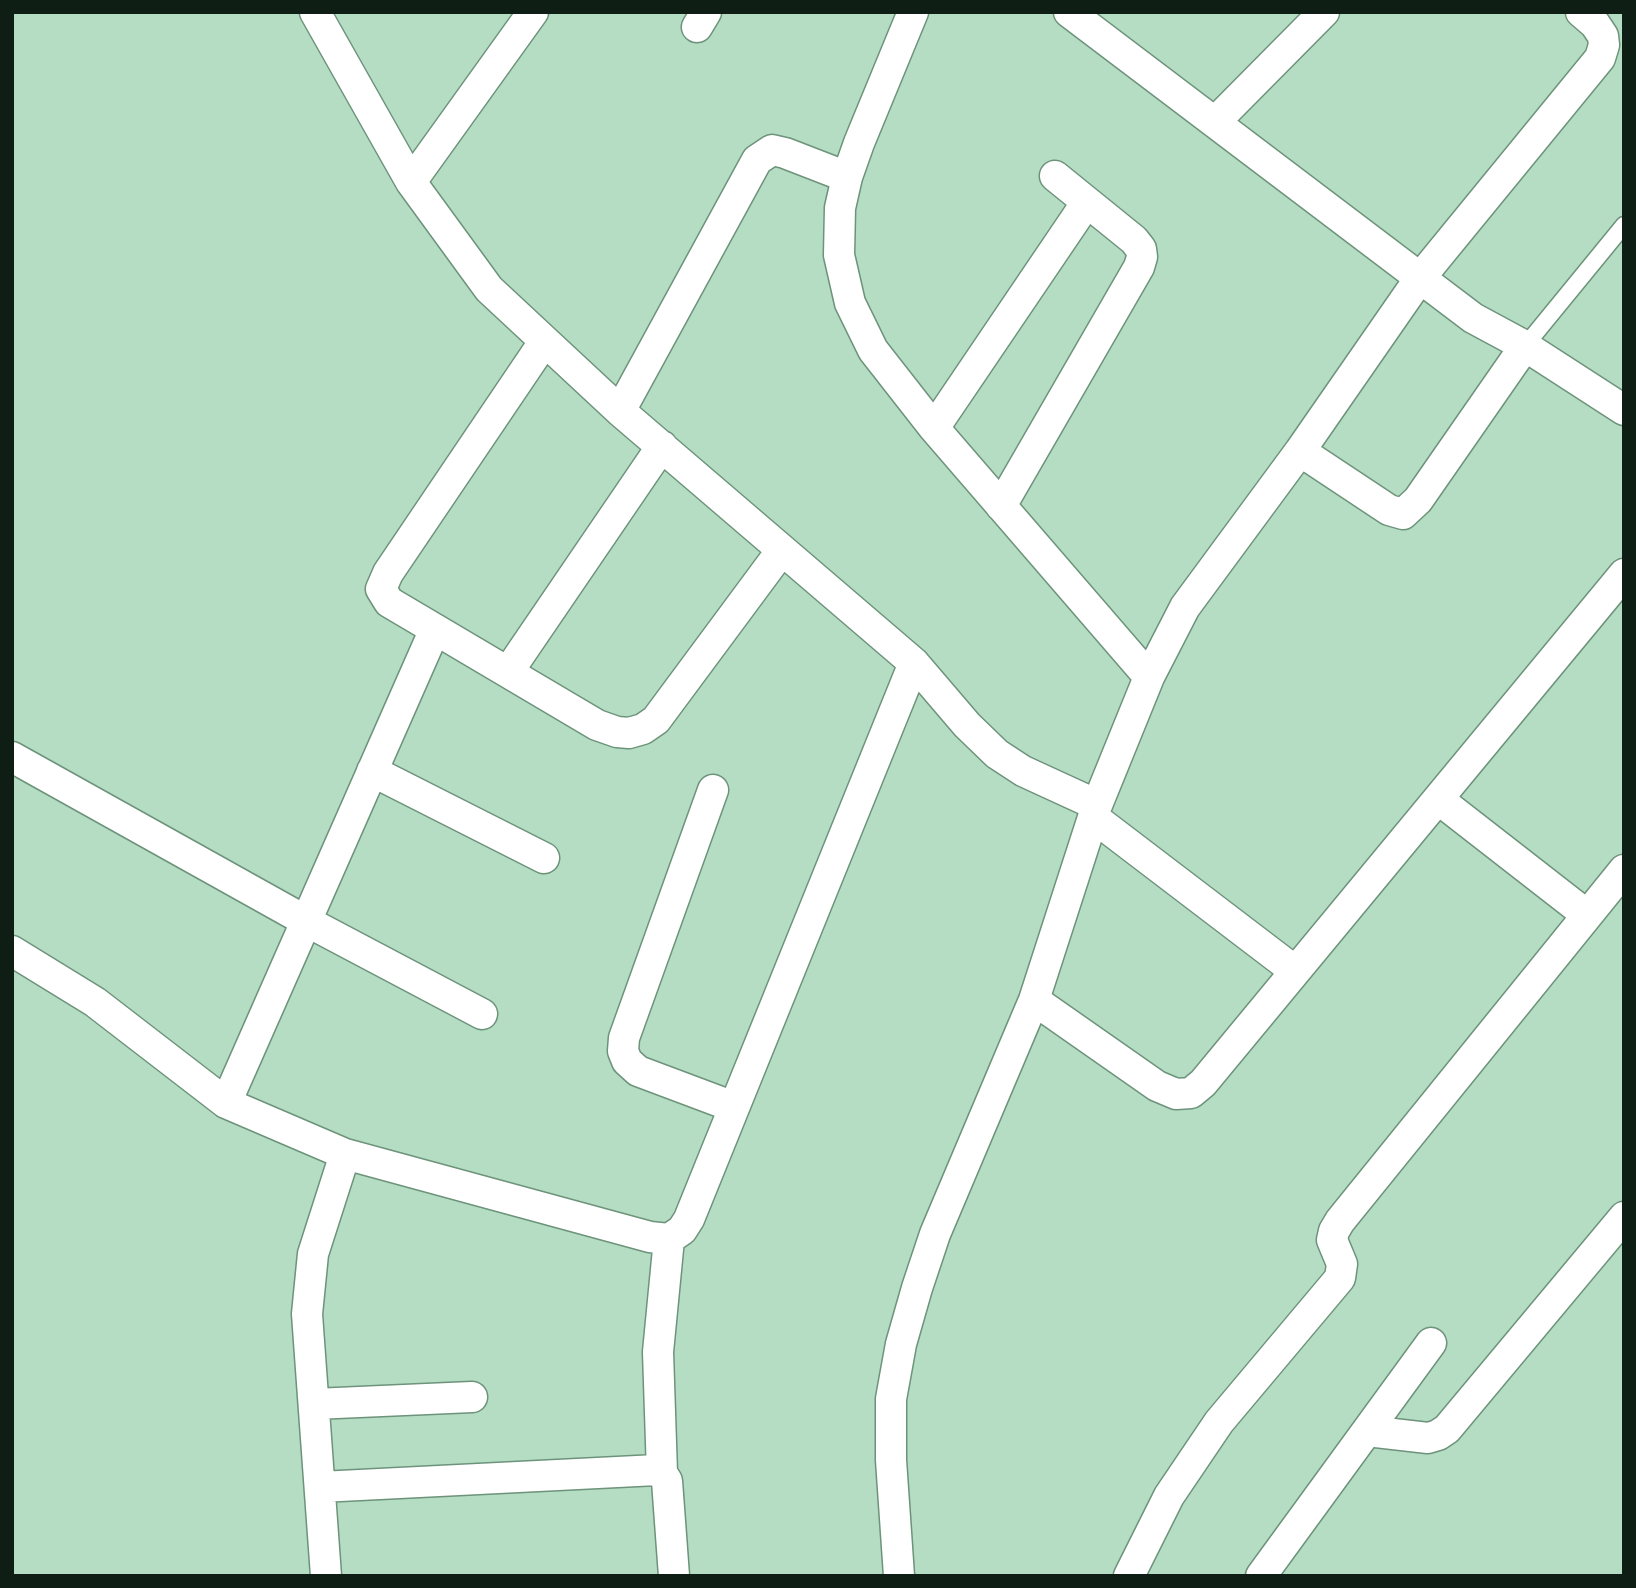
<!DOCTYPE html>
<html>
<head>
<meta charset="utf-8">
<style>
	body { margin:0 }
	#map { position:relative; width:1636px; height:1588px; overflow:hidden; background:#b5ddc3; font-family:"Archivo Narrow",sans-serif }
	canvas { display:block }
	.frame { position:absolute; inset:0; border:14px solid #0f1e15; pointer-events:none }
</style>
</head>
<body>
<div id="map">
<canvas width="1636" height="1588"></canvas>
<div class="frame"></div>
</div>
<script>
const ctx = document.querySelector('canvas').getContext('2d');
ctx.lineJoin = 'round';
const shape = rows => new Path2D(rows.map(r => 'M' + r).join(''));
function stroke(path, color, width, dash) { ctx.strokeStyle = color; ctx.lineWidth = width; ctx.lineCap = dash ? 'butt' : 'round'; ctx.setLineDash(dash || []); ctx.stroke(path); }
const service = shape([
	[1525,346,1624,225]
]);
const minor = shape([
	[315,12,411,182,489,289,620,411,914,663,967,725,997,754,1023,771,1097,805],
	[913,12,859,143,847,177,840,208,839,255,850,303,873,350,934,428,1149,677],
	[1069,12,1473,318,1525,346,1624,410],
	[697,27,706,12],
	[1215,122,1324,12],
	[411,182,533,12],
	[544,342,388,573,381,589,389,602,597,725,617,732,629,733,643,729,656,720,782,550],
	[620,411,757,160,772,150,785,153,847,177],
	[934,428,1087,202],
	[1300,451,1389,510,1403,514,1418,500,1525,346],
	[1001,506,1139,267,1142,257,1141,249,1134,240,1055,176],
	[508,672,662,446],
	[12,757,306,921,482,1014],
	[372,771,544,858],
	[713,790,624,1038,623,1051,627,1061,638,1071,734,1107],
	[1438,799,1587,915],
	[1093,817,1295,971],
	[12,951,95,1002,226,1103,345,1154,650,1237,669,1239,682,1230,689,1219,914,663],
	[1034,1000,1157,1086,1176,1094,1191,1093,1203,1083,1624,574],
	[226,1103,435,629],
	[314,1404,472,1397],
	[1367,1431,1428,1438,1438,1435,1447,1429,1624,1217],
	[662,1473,658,1352,669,1239],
	[320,1487,657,1470,662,1473,667,1481,674,1576],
	[326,1576,307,1314,313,1254,345,1154],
	[899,1576,891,1460,891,1399,901,1344,917,1288,935,1234,1034,1000,1097,805,1149,677,1185,607,1300,451,1420,278,1600,58,1604,45,1603,36,1595,24,1581,12],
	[1129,1576,1169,1496,1219,1422,1340,1278,1342,1264,1332,1240,1334,1231,1340,1221,1624,870],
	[1261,1576,1431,1343]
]);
stroke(service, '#6d937b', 19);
stroke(minor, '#6d937b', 33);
stroke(service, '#fff', 16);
stroke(minor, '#fff', 30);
</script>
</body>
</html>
